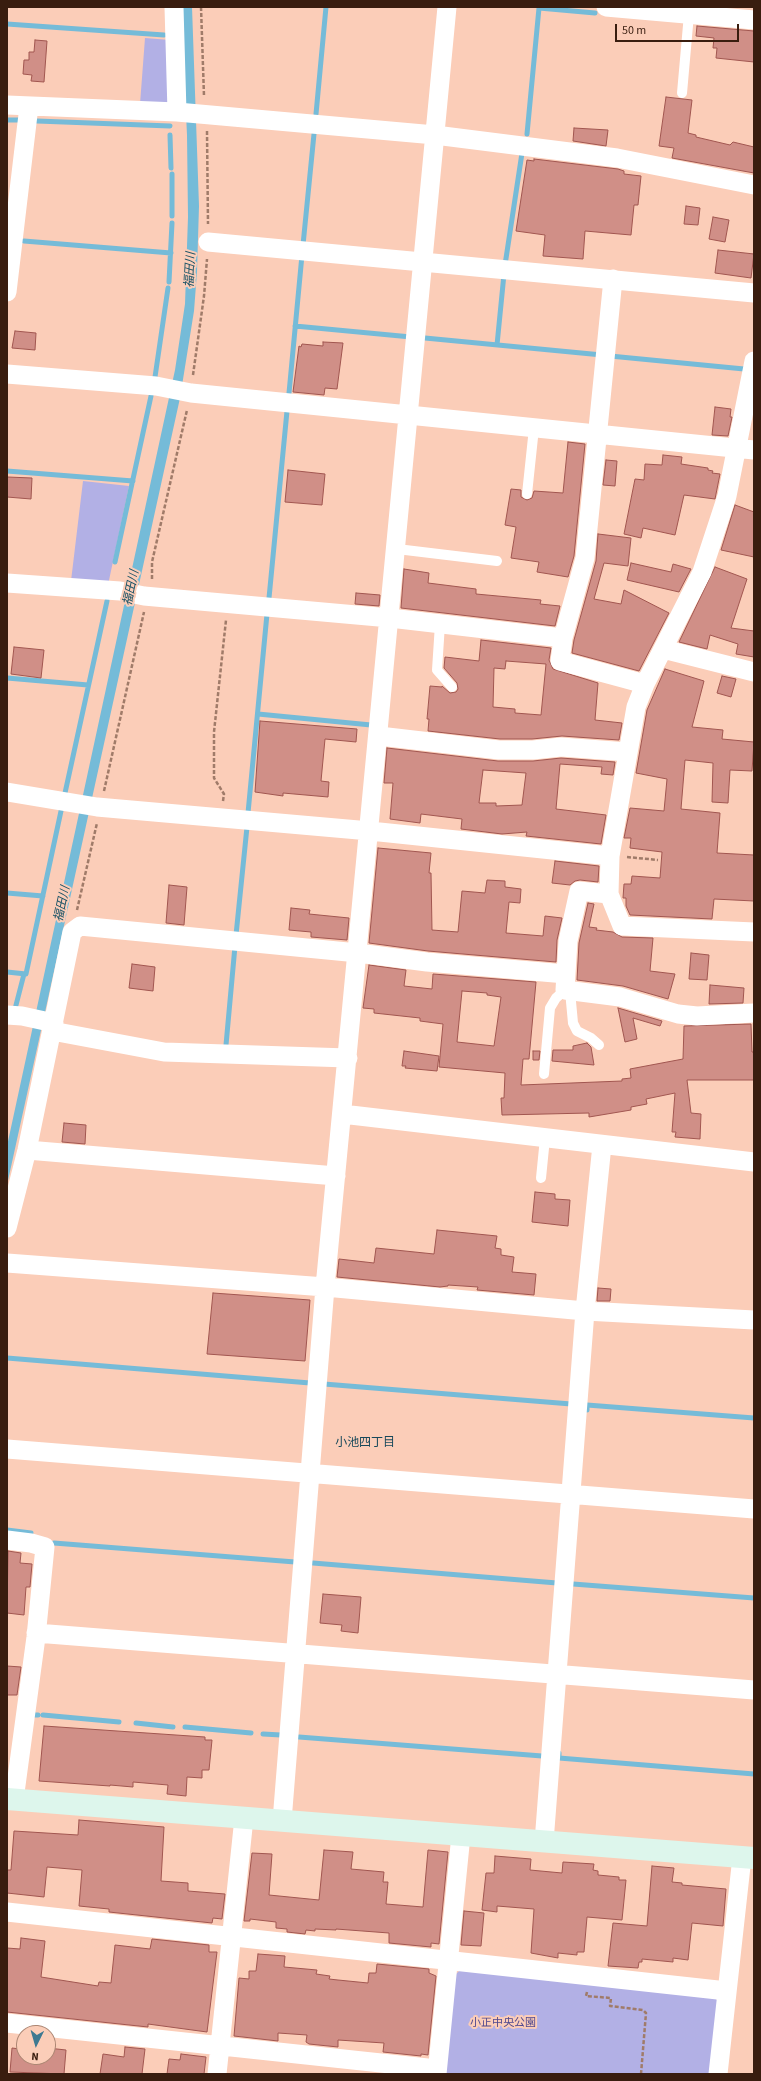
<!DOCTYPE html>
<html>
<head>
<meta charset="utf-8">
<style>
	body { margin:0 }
	#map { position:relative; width:761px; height:2081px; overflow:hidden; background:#fbcdb8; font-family:"Source Sans 3",sans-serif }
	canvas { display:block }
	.frame { position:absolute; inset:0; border:8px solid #391d0f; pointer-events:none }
	.north { position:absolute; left:16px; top:2025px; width:40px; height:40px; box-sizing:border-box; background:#fbcdb8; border:1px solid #ad8774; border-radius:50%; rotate:185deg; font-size:11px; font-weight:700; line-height:16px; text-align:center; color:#391d0f }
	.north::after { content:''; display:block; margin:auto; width:14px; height:18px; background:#3e7991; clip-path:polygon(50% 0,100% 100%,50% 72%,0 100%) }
	.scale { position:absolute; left:615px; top:24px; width:124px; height:18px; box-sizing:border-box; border:2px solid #391d0f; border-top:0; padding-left:5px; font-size:12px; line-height:14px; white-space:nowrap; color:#391d0f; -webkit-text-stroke:3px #fbcdb8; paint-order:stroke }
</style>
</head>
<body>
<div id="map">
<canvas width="761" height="2081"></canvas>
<div class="frame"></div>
<div class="north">N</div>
<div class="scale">50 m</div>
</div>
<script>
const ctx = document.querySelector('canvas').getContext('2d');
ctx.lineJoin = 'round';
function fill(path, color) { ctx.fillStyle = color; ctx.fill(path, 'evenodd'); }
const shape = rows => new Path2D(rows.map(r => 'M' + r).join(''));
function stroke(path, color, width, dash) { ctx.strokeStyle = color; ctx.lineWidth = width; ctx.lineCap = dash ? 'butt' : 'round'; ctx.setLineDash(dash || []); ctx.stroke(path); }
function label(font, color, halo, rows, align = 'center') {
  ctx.font = font + ' "Source Sans 3","Noto Sans JP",sans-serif'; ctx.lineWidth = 4; ctx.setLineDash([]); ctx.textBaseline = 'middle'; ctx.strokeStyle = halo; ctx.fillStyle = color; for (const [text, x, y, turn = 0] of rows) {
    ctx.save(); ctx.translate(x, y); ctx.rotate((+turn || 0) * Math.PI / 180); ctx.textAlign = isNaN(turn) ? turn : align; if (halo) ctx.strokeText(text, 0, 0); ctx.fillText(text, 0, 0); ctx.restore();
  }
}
const green = shape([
	[145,38,170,40,172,105,140,104],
	[83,481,129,486,108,585,71,581],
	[460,1970,714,1997,719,2002,711,2074,445,2074,455,1975]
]);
const water = shape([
	[181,7,192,7,199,206,197,272,194,311,180,398,7,1185,7,1146,175,370,185,304,188,217,187,135]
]);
const stream = shape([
	[7,24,164,35],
	[316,114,326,7],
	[7,120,20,120],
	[37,121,170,126],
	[527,134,539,8,595,13],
	[170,135,171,168],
	[172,174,172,216],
	[24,241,171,253],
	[303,245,314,134],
	[505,265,522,153],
	[169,282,172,223],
	[295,326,411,337],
	[425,338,602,355],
	[497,345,504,274],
	[610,356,744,369],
	[155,377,168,288],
	[289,393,302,255],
	[7,471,133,481],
	[115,562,151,396],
	[269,598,287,411],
	[7,678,88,685],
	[258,714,371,725],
	[65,793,107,601],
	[248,813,267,614],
	[7,893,43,896],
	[236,935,247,827],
	[7,972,26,974,61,811],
	[15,1009,24,974],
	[226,1045,235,946],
	[7,1358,310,1383],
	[324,1384,571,1404],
	[587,1410,587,1405,754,1418],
	[7,1530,31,1533],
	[54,1543,295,1562],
	[313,1563,557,1583],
	[573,1584,754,1598],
	[33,1715,38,1715],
	[43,1715,119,1722],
	[136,1723,173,1727],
	[185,1727,251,1733],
	[263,1734,281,1735],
	[299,1737,542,1756],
	[559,1753,559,1758,754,1774]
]);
const building = shape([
	[697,26,754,31,754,62,716,58,717,48,713,48,714,38,696,36,697,26],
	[35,40,47,41,44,82,31,81,32,75,23,74,24,60,29,60,29,52,34,52,35,40],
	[666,97,692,100,688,133,696,135,696,137,730,145,733,142,754,147,754,173,672,158,674,148,659,146,666,97],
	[574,128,608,130,606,146,573,141,574,128],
	[534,159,618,169,624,171,624,174,641,176,638,205,634,205,631,235,585,231,583,259,543,256,545,235,516,231,527,160,534,161,534,159],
	[686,206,700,208,698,225,684,224,686,206],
	[713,217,729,220,725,242,709,239,713,217],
	[718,250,754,254,751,278,715,273,718,250],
	[15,331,36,333,35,350,12,348,15,331],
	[323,342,343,343,337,389,325,388,324,395,293,392,299,346,301,347,302,344,323,346,323,342],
	[715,407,731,409,730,417,732,417,728,436,712,435,715,407],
	[568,442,585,444,574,556,568,577,537,572,539,562,511,558,516,527,505,525,511,489,521,490,521,497,527,500,532,498,534,491,563,493,568,442],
	[663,455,682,457,681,464,708,468,708,470,713,471,712,473,720,474,715,499,684,495,675,535,643,528,641,538,624,534,635,479,644,480,645,464,662,465,663,455],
	[606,460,617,461,615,486,603,485,606,460],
	[288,470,325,474,322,505,285,502,288,470],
	[7,477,32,478,31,499,7,497,7,477],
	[735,505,754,512,754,557,721,550,735,505],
	[598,534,631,538,628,566,604,563,594,599,621,604,624,590,669,613,639,671,572,653,574,640,596,561,598,534],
	[631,563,671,572,673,564,691,569,679,592,627,580,631,563],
	[715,567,747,579,731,628,754,631,754,657,736,654,738,644,710,635,707,649,679,642,715,567],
	[404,569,429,573,428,583,476,589,476,594,541,600,540,604,560,606,555,626,401,608,404,569],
	[356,593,380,595,379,606,355,604,356,593],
	[481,640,551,648,549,660,553,669,598,683,595,720,622,723,619,740,562,736,532,739,500,739,428,731,429,719,427,719,430,686,442,687,442,686,450,693,456,692,458,689,457,683,444,668,445,657,479,661,481,640],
	[506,661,546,664,541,715,515,713,515,709,493,707,494,668,505,669,506,661],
	[14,647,44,650,41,678,11,674,14,647],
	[665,669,704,681,692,727,723,730,722,739,754,742,752,771,730,770,728,803,712,802,713,763,685,760,681,809,720,813,717,853,754,855,754,901,714,899,712,919,630,915,626,906,626,898,623,898,624,884,631,884,632,876,660,878,662,852,630,848,631,838,624,838,630,808,664,811,667,779,636,773,647,710,665,669],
	[722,676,736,679,731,697,717,693,722,676],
	[260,721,357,729,356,742,325,739,321,781,329,782,328,797,283,793,283,796,255,792,260,721],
	[387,748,498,761,533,761,561,758,615,762,613,775,601,774,602,767,560,764,556,809,606,815,601,844,526,836,527,832,502,834,461,829,462,819,421,814,420,823,390,819,393,783,384,783,387,748],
	[483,770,526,773,522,805,496,806,496,803,479,803,483,770],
	[378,848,431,853,429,873,431,873,432,930,458,932,462,891,485,893,487,880,505,881,505,887,521,889,520,903,509,902,506,933,543,936,545,916,562,918,557,940,556,962,428,951,369,943,378,848],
	[555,861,599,866,598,882,580,880,575,881,570,885,552,883,555,861],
	[169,885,187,887,184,925,166,923,169,885],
	[588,903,594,904,589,927,597,928,596,930,613,932,622,937,653,938,650,971,675,974,668,999,623,986,577,980,579,943,588,903],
	[291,908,310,910,309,914,349,918,347,940,311,937,311,932,289,930,291,908],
	[691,953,709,955,707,980,689,979,691,953],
	[132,964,155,967,153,991,129,988,132,964],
	[369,965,406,970,404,986,432,989,433,974,536,982,529,1059,523,1059,521,1085,622,1081,622,1079,631,1078,630,1069,683,1059,684,1026,751,1024,752,1052,754,1052,754,1080,687,1080,691,1113,701,1114,700,1139,675,1137,676,1132,672,1132,675,1093,646,1099,647,1104,631,1107,631,1110,589,1117,589,1113,502,1115,501,1098,504,1098,505,1073,439,1067,443,1024,420,1021,420,1018,374,1013,374,1009,363,1008,369,965],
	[462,991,487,993,487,995,501,997,494,1046,457,1042,462,991],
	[710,985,744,988,743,1003,709,1004,710,985],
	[618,1008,662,1021,660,1026,633,1018,637,1039,625,1042,618,1008],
	[587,1043,591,1047,594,1065,552,1061,553,1050,573,1050,573,1046,587,1043],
	[404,1051,439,1056,437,1071,405,1068,406,1066,402,1066,404,1051],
	[533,1051,540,1051,539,1060,533,1060,533,1051],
	[64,1123,86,1125,85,1144,62,1142,64,1123],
	[535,1192,555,1194,555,1199,570,1200,568,1226,532,1222,535,1192],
	[437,1230,497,1236,495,1248,501,1249,501,1255,514,1257,512,1272,536,1274,534,1295,477,1290,478,1287,448,1285,448,1286,440,1287,337,1277,339,1259,374,1263,376,1248,434,1254,437,1230],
	[598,1288,611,1289,610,1301,597,1301,598,1288],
	[213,1293,310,1300,305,1361,207,1354,213,1293],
	[8,1551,21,1553,20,1563,32,1564,30,1587,26,1587,24,1615,7,1613,8,1551],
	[323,1594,361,1597,358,1633,341,1631,342,1625,320,1623,323,1594],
	[7,1666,21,1667,17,1695,7,1695,7,1666],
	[44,1726,205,1737,205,1740,212,1740,209,1770,202,1770,202,1778,187,1777,186,1796,167,1794,168,1785,133,1782,133,1787,110,1785,110,1786,39,1781,44,1726],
	[79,1820,164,1827,161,1881,188,1883,188,1891,225,1894,222,1919,213,1918,212,1923,109,1912,109,1909,79,1906,82,1870,47,1867,44,1897,7,1893,7,1870,11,1870,14,1831,78,1835,79,1820],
	[324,1850,353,1852,351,1869,384,1872,383,1882,388,1882,386,1904,423,1907,428,1850,448,1852,439,1944,431,1943,431,1947,389,1943,389,1933,336,1929,336,1930,315,1929,315,1931,306,1930,305,1934,287,1932,287,1929,276,1928,276,1922,250,1919,250,1921,244,1921,252,1853,272,1854,269,1895,319,1900,324,1850],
	[495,1856,531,1859,530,1870,562,1873,563,1862,594,1864,593,1870,598,1871,598,1875,619,1877,619,1880,626,1880,622,1920,587,1917,584,1952,577,1952,577,1955,558,1953,558,1958,531,1953,534,1909,497,1906,497,1912,482,1910,486,1873,494,1873,495,1856],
	[652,1866,674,1868,672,1882,682,1883,682,1885,726,1889,723,1926,692,1923,688,1960,673,1958,673,1962,642,1959,642,1962,639,1962,638,1968,608,1966,613,1923,647,1926,652,1866],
	[464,1911,484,1913,481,1946,461,1945,464,1911],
	[21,1938,45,1941,41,1977,98,1986,99,1982,111,1983,115,1945,150,1949,152,1939,209,1945,209,1952,217,1952,207,2032,148,2024,148,2027,7,2012,7,1948,20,1949,21,1938],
	[258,1954,285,1956,284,1967,317,1970,316,1974,330,1976,329,1979,338,1980,368,1983,369,1973,376,1973,377,1964,429,1969,429,1973,436,1976,428,2055,421,2054,421,2056,383,2052,384,2043,338,2040,338,2047,309,2044,306,2042,307,2035,278,2033,278,2041,234,2036,239,1978,249,1979,249,1971,256,1971,258,1954],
	[20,2045,24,2046,24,2057,48,2057,48,2048,66,2050,64,2074,10,2072,12,2048,20,2049,20,2045],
	[125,2047,145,2049,142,2074,100,2074,103,2054,124,2057,125,2047],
	[181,2054,206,2057,204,2074,167,2074,169,2059,180,2060,181,2054]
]);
const path = shape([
	[201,7,204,96],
	[207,131,208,224],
	[193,375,204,296,207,259],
	[152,579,152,562,187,410],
	[104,791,144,612],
	[223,801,224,794,214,778,214,732,226,620],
	[627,857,658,860],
	[77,910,97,823],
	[587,1992,586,1996,611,1998,610,2006,643,2010,646,2013,641,2074]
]);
const lane = shape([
	[682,93,689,14],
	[527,494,534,428],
	[397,549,497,561],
	[440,624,437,670,452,687],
	[570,991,573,1023,577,1031,591,1038,599,1045],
	[544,1074,550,1008,556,998,565,990],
	[541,1178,545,1138]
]);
const street = shape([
	[174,7,177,112],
	[606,7,754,20],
	[7,105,177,112,435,135,617,158,754,185],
	[208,242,754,293],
	[7,292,29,106],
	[754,361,727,496,702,572,645,684,636,707,610,856,609,894,622,926,754,932],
	[7,374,156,386,191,393,754,450],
	[7,583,120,591,144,596,390,618,563,638,560,661,645,684],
	[563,638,585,558,613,279],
	[663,649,754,672],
	[379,736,499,750,533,750,561,747,628,752],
	[7,792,97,807,370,831,610,856],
	[609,894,579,891,568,941,565,990,620,997,678,1014,697,1016,754,1013],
	[7,1015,22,1016,54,1023],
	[52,1031,164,1052,348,1058],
	[342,1114,754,1162],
	[27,1150,336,1176],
	[7,1228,27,1150,72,932,80,926,358,953,427,962,566,974],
	[7,1263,325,1287,585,1311,754,1320],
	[7,1449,754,1509],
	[7,1540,31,1543,45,1547,36,1637,14,1800],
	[36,1633,754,1690],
	[282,1821,325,1287,447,7],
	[544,1842,585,1311,602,1145],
	[7,1912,727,1991],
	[7,2023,437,2069],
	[217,2074,244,1818],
	[437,2074,461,1835],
	[718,2074,742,1857]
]);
const secondary = shape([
	[7,1799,754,1858]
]);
const parkNames = [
	["小正中央公園",503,2024]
];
const waterNames = [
	["福田川",191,270,-87],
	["福田川",132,588,-78],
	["福田川",63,904,-78]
];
const neighbourhoodNames = [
	["小池四丁目",365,1443]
];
fill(green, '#b2b0e5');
fill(water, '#75bbd8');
stroke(stream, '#75bbd8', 5);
fill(building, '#d08f87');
stroke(building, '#a15650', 1);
stroke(path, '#a07b69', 2.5, [4, 2]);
stroke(lane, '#fff', 10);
stroke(street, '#fff', 19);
stroke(secondary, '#ddf6ec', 22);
label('11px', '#50488e', '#fbcdb8', parkNames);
label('italic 12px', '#195266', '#fbcdb8', waterNames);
label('12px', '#17485a', '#fbcdb8', neighbourhoodNames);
</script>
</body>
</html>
